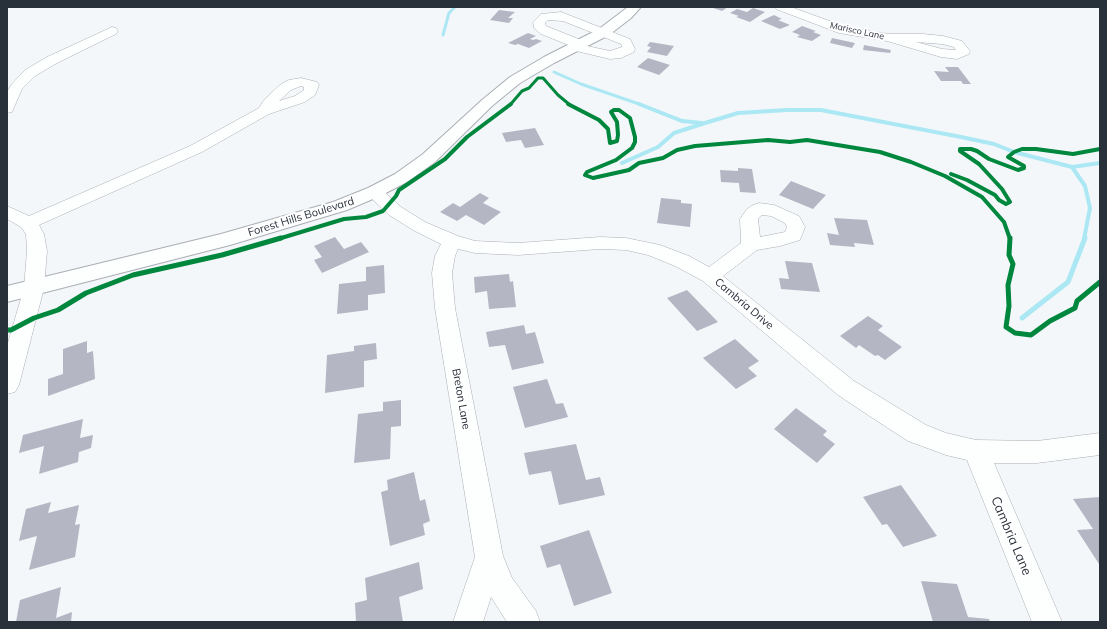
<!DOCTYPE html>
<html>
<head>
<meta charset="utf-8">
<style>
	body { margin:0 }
	#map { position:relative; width:1107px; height:629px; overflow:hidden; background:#f4f7fa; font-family:Mulish,sans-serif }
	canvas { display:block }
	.frame { position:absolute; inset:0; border:8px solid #28303a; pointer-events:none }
</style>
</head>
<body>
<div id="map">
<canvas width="1107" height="629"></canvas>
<div class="frame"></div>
</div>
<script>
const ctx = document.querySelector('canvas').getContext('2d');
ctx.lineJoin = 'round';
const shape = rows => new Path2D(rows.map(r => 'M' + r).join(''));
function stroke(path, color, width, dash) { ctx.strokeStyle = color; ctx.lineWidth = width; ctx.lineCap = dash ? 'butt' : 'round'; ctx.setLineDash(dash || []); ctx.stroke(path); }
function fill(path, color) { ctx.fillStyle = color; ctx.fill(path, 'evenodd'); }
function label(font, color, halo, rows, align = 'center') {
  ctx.font = font + ' Mulish,sans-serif'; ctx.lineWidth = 4; ctx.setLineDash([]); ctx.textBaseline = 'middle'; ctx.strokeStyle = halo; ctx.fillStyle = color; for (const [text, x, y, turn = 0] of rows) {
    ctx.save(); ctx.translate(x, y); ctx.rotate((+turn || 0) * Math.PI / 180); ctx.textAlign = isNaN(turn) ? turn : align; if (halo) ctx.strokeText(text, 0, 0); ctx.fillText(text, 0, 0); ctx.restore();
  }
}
const streamFar2 = shape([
	[443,35,449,13,455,7],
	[554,72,581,84,642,105]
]);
const streamFar1 = shape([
	[639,104,682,121,702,123],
	[622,163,658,147,674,133,705,123,738,113,787,110,821,110,961,137,994,144,1014,152,1072,167,1100,163],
	[1072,167,1085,186,1090,208,1084,239]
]);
const stream = shape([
	[1022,318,1068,282,1085,238]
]);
const building = shape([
	[710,7,728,7,722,11],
	[753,8,765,12,750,22,736,17,739,16,730,13,737,9,747,12],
	[499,10,515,12,508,18,513,18,509,23,490,20],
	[774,15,782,19,778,20,790,25,780,29,761,21],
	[802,26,816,31,813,32,821,35,812,41,797,37,800,35,792,32],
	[528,33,536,36,530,39,533,40,536,39,542,41,529,48,518,44,515,45,508,43],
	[832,38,855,43,852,48,830,43],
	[650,42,674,46,667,56,647,52,651,47,647,46],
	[864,45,891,50,890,53,863,50],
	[648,58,670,65,659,75,637,67],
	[945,67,958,67,971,84,963,84,961,81,941,81,934,71,949,72],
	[535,128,544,145,525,148,521,140,506,142,502,133],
	[738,168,752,169,756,193,740,192,739,183,721,182,720,170,738,171],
	[791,181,826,195,813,209,779,195],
	[480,193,489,198,483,203,501,212,484,225,466,215,457,221,440,212,453,203,460,207],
	[661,198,681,200,681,203,692,204,690,227,657,223],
	[834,218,867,220,874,245,854,243,855,247,830,245,827,233,839,235],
	[335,237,344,249,361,242,369,252,322,273,314,260,322,257,314,246],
	[785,261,812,263,820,292,781,289,779,278,789,279],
	[384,265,385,293,368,295,368,310,337,314,339,284,366,281,366,267],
	[509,274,510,282,513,281,516,307,489,309,487,291,475,293,474,277],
	[687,290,718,322,697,331,667,298],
	[868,316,883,326,878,330,902,347,885,360,878,355,875,356,859,345,856,348,840,336],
	[524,325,526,334,535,332,544,363,512,370,505,345,489,347,486,332],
	[735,339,759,361,748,368,757,376,736,389,703,358],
	[87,341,87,353,93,351,95,379,48,396,48,379,63,374,63,349],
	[376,343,377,359,364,361,364,387,325,393,327,355,354,351,354,346],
	[547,379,556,404,563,403,568,417,525,428,513,387],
	[401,400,401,426,391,427,390,459,354,463,358,414,383,411,383,402],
	[796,408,827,431,823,435,835,444,817,463,774,429],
	[83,419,80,438,93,435,91,448,79,452,78,462,39,474,44,446,19,453,23,435],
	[576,444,586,480,600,477,605,495,559,505,551,471,529,475,524,453],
	[414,472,420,501,425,499,430,521,423,524,425,535,390,546,381,492,388,490,387,480],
	[901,485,937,536,903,547,887,524,882,525,863,497],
	[1100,497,1100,564,1099,564,1077,530,1093,529,1073,499],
	[51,502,48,513,79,505,75,525,80,524,75,557,29,570,37,536,19,541,26,509],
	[589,530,612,593,574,606,560,564,547,568,540,546],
	[419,562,423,589,399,597,403,622,356,622,355,603,367,600,365,578],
	[921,581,957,584,968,617,989,619,990,622,933,622],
	[61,587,56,618,72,612,71,622,16,622,20,600]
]);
const minor = shape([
	[774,7,791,7,846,27,889,34,923,34,943,36,962,41,970,51,969,54,957,59,941,57,887,41,839,33,776,9,774,7],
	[916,42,942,44,954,47,956,50,942,49,916,42],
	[561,12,630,39,635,49,634,52,621,58,610,59,572,50,571,46,541,34,534,28,533,22,541,14,561,12],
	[548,20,563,21,621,44,622,47,610,51,587,46,586,42,546,26,545,23,548,20],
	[112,27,116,28,118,31,116,34,57,63,35,76,22,89,12,112,7,113,7,92,11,85,25,70,47,57,112,27],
	[301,78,317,82,319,85,315,95,305,102,269,114,202,152,39,225,44,234,47,251,44,288,19,385,15,392,7,394,7,346,24,288,27,251,26,234,21,227,7,219,7,206,29,216,190,146,259,108,264,100,281,84,289,80,301,78],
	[301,86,304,87,304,90,295,96,279,101,291,90,301,86],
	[374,187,380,188,401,207,425,222,458,236,475,241,518,243,600,237,626,238,660,245,689,256,709,267,741,243,740,219,747,209,753,205,759,203,774,205,799,216,805,227,800,240,780,246,757,250,723,276,854,381,926,425,946,433,976,440,1037,441,1100,433,1100,455,1037,463,994,463,1062,622,1032,622,967,460,946,455,908,441,871,417,838,395,703,281,675,266,648,255,626,250,600,249,518,255,475,253,458,249,455,256,452,273,455,308,503,556,512,578,536,611,540,622,507,622,491,597,483,622,453,622,475,557,435,308,432,273,435,256,441,244,413,230,389,215,365,192,368,188,374,187],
	[762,215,771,216,785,223,787,227,785,232,760,237,758,219,762,215]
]);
const major = shape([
	[628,7,641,7,631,18,609,35,554,63,520,83,492,106,435,162,407,182,380,196,347,210,230,245,7,302,7,286,221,234,333,202,368,188,395,174,423,154,482,100,510,77,544,57,599,29,628,7]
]);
const cyclewayFar2 = shape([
	[510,105,522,91,529,88,538,78,543,78,558,95,570,105]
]);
const cyclewayFar1 = shape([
	[568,104,599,120,608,129,610,143,617,141,618,135,617,122,611,112,614,110,619,110,630,118,635,137,635,142,632,148,616,160,587,172,585,175,593,178,629,170,639,163,663,158,677,150,695,146,768,140,790,142,807,140,880,152,911,162,945,176,982,197,1004,222,1010,239],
	[951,174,967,180,995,195,999,200,1006,204,1010,202,1002,189,979,164,960,151,960,149,971,149,977,151,989,159,1018,170,1024,168,1024,166,1008,157,1014,152,1022,149,1036,149,1073,154,1100,149],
	[278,239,344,219,366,217,383,211,396,196,399,190,445,159,467,137,511,104]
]);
const cycleway = shape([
	[1010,238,1009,255,1013,264,1008,285,1009,306,1006,327,1015,333,1031,335,1050,321,1075,308,1077,301,1100,282],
	[7,330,11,330,34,318,58,310,86,293,133,275,222,255,281,238]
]);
const farStreetnames = [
	["Marisco Lane",857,31,12]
];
const streetNames = [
	["Forest Hills Boulevard",301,217,-17],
	["Cambria Drive",744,304,40],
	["Breton Lane",461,399,80]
];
const nearStreetnames = [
	["Cambria Lane",1011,536,67]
];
stroke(streamFar2, '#abe8f4', 3);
stroke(streamFar1, '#abe8f4', 4);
stroke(stream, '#abe8f4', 5);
fill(building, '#b4b7c3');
stroke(minor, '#aaaeb4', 1);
stroke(major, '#aaaeb4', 2);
fill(minor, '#fdfefe');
fill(major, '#fdfefe');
stroke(cyclewayFar2, '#00873e', 3);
stroke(cyclewayFar1, '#00873e', 4);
stroke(cycleway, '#00873e', 5);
label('9px', '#28303a', '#fff', farStreetnames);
label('11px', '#28303a', '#fff', streetNames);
label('13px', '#28303a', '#fff', nearStreetnames);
</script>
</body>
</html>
